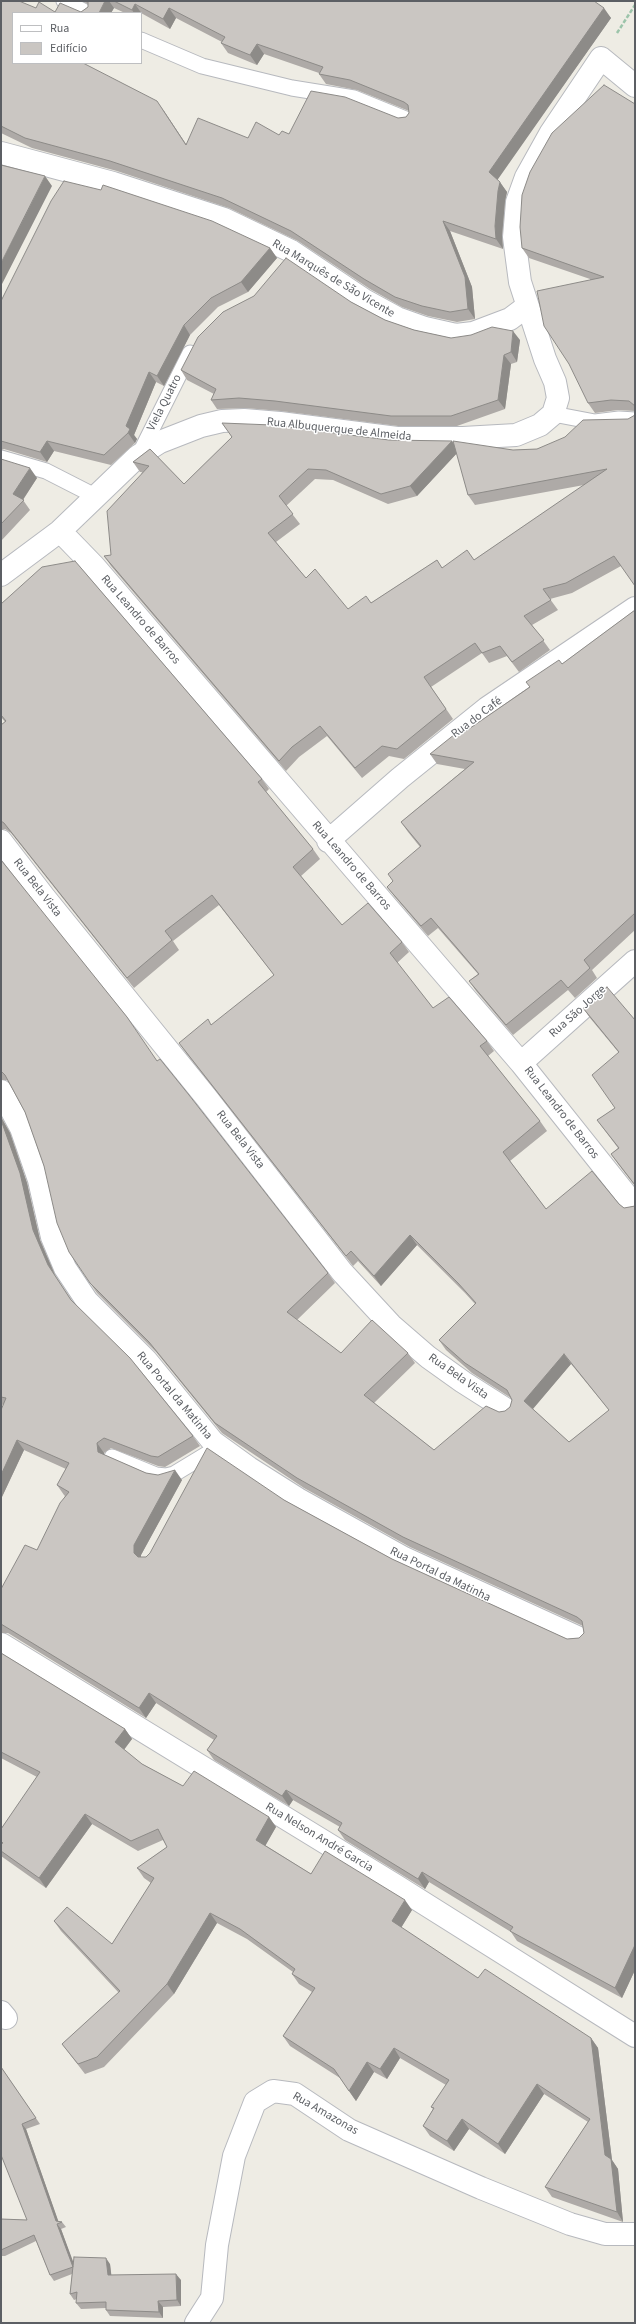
<!DOCTYPE html>
<html>
<head>
<meta charset="utf-8">
<style>
	body { margin:0 }
	#map { position:relative; width:636px; height:2324px; overflow:hidden; background:#eeece4; font-family:"Source Sans 3",sans-serif }
	canvas { display:block }
	.frame { position:absolute; inset:0; border:2px solid #5c5f64; pointer-events:none }
	.legend { position:absolute; left:12px; top:12px; width:130px; height:52px; box-sizing:border-box; background:#fff; border:1px solid #bebfc1; margin:0; padding:5px 7px; list-style:none; font-size:12px; color:#5c5f64 }
	.legend li { display:flex; align-items:center; gap:8px; height:20px }
	.legend b { width:20px; border:1px solid #bebfc1 }
</style>
</head>
<body>
<div id="map">
<canvas width="636" height="2324"></canvas>
<div class="frame"></div>
<ul class="legend">
<li><b style="height:5px;background:#fff"></b>Rua</li>
<li><b style="height:11px;background:#cac6c2"></b>Edifício</li>
</ul>
</div>
<script>
const ctx = document.querySelector('canvas').getContext('2d');
ctx.lineJoin = 'round';
const shape = rows => new Path2D(rows.map(r => 'M' + r).join(''));
function stroke(path, color, width, dash) { ctx.strokeStyle = color; ctx.lineWidth = width; ctx.lineCap = dash ? 'butt' : 'round'; ctx.setLineDash(dash || []); ctx.stroke(path); }
function fill(path, color) { ctx.fillStyle = color; ctx.fill(path, 'evenodd'); }
function label(font, color, halo, rows, align = 'center') {
  ctx.font = font + ' "Source Sans 3",sans-serif'; ctx.lineWidth = 3; ctx.setLineDash([]); ctx.textBaseline = 'middle'; ctx.strokeStyle = halo; ctx.fillStyle = color; for (const [text, x, y, turn = 0] of rows) {
    ctx.save(); ctx.translate(x, y); ctx.rotate((+turn || 0) * Math.PI / 180); ctx.textAlign = isNaN(turn) ? turn : align; if (halo) ctx.strokeText(text, 0, 0); ctx.fillText(text, 0, 0); ctx.restore();
  }
}
const path = shape([
	[617,33,635,5]
]);
const service = shape([
	[64,1,87,13],
	[141,40,202,66,292,88,354,98,408,120],
	[553,414,595,422,619,419,635,420],
	[139,455,190,353],
	[1,458,46,471,95,496],
	[112,1457,156,1475,166,1476,174,1474,207,1454]
]);
const minor = shape([
	[1,153,113,183,224,219,291,251,364,300,397,318,425,328,456,335,473,333,510,319,526,307],
	[60,531,94,566,521,1063,635,1206],
	[1,575,60,531,138,456,160,442,201,426,222,421,244,420,280,423,397,438,463,438,516,435,540,425,553,414,558,398,555,382,545,359,520,282,514,237,517,202,526,177,550,134,601,58,635,86],
	[1,841,45,898,206,1097,342,1272,391,1325,428,1357,463,1382,507,1410],
	[328,841,400,778,487,708,635,608],
	[521,1063,635,961],
	[1,1091,21,1128,39,1180,52,1237,65,1268,87,1301,146,1360,213,1442,249,1468,298,1499,404,1558,579,1638],
	[1,1644,398,1887,635,2036],
	[1,2012,6,2018],
	[196,2323,212,2298,217,2245,234,2156,255,2102,273,2091,295,2094,349,2130,481,2188,570,2224,605,2234,635,2234]
]);
const wall = shape([
	[1,1,55,12,81,12,88,7,88,4,82,1,594,1,611,18,497,179,507,192,505,201,502,236,503,249,450,231,472,287,475,319,457,322,428,316,402,307,370,289,298,241,229,208,117,171,32,148,1,133],
	[114,8,125,13,141,13,170,29,176,18,222,42,221,43,228,53,257,65,264,54,319,73,319,74,326,84,357,90,409,111,409,113,406,117,289,134,186,144,164,111,13,63,13,13,111,13],
	[635,104,635,411,618,410,595,413,588,403,590,279,529,258,522,248],
	[270,248,277,258,248,292,218,307,190,335,164,386,156,382,134,435,137,439,135,443,111,465,54,451,47,462,4,449,1,450,1,301],
	[351,302,385,320,414,330,451,338,520,340,517,362,511,364,505,409,457,426,398,426,281,411,245,408,217,409,211,400,214,394,187,380,181,370],
	[628,419,621,566,572,593,550,599,558,610,532,625,550,650,519,672,507,656,489,663,482,653,431,687,453,719,404,759,389,756,362,778,327,736,299,757,286,771,111,566,104,556,111,555,142,472,140,472,133,462,150,449,184,484,232,437,222,423,389,440,454,444,513,450,537,449],
	[457,453,468,495,475,505,584,485,474,560,442,568,437,560,371,603,348,609,306,578,276,542,300,524,286,506,315,479,333,480,388,504,417,496],
	[1,459,37,478,23,500,30,510,1,541],
	[1,604,262,779,269,789,266,792,313,849,320,859,301,876,342,925,402,942,409,952,397,963,433,1008,487,1041,494,1051,488,1056,540,1121,547,1131,510,1161,546,1209,619,1204,624,1208,635,1206,635,1970,622,1998,517,1941,511,1932,429,1882,425,1889,345,1840,338,1830,340,1827,293,1800,289,1806,214,1760,207,1750,214,1740,156,1703,146,1718,8,1633,1,1633,1,1589,37,1550,65,1496,64,1495,57,1485,66,1469,24,1450,1,1499,3,1405,1,1404,1,1117,10,1133,27,1183,40,1240,55,1275,72,1301,193,1436,200,1446,165,1467,158,1466,111,1448,104,1453,104,1455,146,1473,182,1480,141,1555,141,1557,146,1557,284,1500,392,1559,567,1639,579,1638,584,1633,583,1626,410,1547,304,1488,222,1433,156,1352,97,1293,90,1283,44,1166,25,1112,8,1081,7,1080,1,1080,1,860,157,1061,328,1273,335,1283,297,1320,341,1353,408,1353,415,1363,374,1403,434,1450,499,1412,505,1411,510,1407,512,1400,511,1398,472,1373,446,1350,439,1340,475,1304,465,1293,417,1245,381,1286,358,1261,353,1266,186,1053,179,1043,212,1025,274,975,219,905,173,941,179,950,134,988,11,833,5,829,1,830,1,725,5,722,1,717],
	[571,1364,609,1410,569,1442,533,1409],
	[635,610,635,930,592,970,597,978,575,998,568,990,513,1035,476,991,469,981,478,974,464,958,438,928,428,936,394,896,387,887,393,881,420,847,408,832,401,822,465,769,437,764,430,754,463,733,562,664],
	[583,1008,635,1020,635,1186,618,1164,611,1154,618,1148,597,1120,615,1108,619,1053,590,1018],
	[1,1653,125,1729,132,1739,124,1750,142,1764,183,1786,269,1817,276,1827,265,1845,311,1874,412,1910,401,1928,478,1978,591,2038,598,2048,612,2160,618,2169,623,2222,552,2197,545,2187,588,2122,544,2094,505,2154,469,2129,454,2151,430,2136,423,2126,433,2109,431,2107,446,2085,400,2058,387,2079,374,2072,356,2101,340,2078,290,2046,283,2036,312,1992,299,1984,292,1974,293,1972,247,1939,217,1923,174,1994,104,2067,85,2074,62,2044,119,1993,61,1931,54,1921,112,1944,151,1883,144,1878,137,1868,167,1847,163,1840,138,1851,92,1824,46,1888,1,1856,1,1829,37,1777,1,1758],
	[1,2067,40,2124,26,2129,58,2221,62,2222,66,2227,61,2229,73,2263,110,2264,111,2275,181,2280,181,2306,163,2307,163,2318,110,2316,106,2310,106,2308,81,2309,76,2303,77,2299,74,2300,70,2294,72,2274,54,2281,50,2275,36,2241,5,2256,1,2256,1,2219,27,2220]
]);
const shadedWall = shape([
	[105,1,109,1,114,8,111,13,99,13],
	[135,4,142,14,141,15,141,13,134,13,132,10],
	[169,8,176,18,170,29,163,19],
	[604,8,611,18,496,182,489,172],
	[257,44,264,54,257,65,250,55],
	[157,101,164,111,193,155,186,145],
	[45,176,52,186,1,286,1,263],
	[500,182,507,192,505,201,502,236,503,249,496,239,495,226,498,191],
	[443,221,450,231,472,287,475,319,468,309],
	[270,248,277,258,248,292,241,282],
	[184,325,190,335,164,386,157,376],
	[513,331,520,340,517,362,511,352],
	[504,355,511,364,505,409,498,400],
	[149,372,156,382,134,435,137,439,135,443,128,433,126,426],
	[47,441,54,451,47,462,40,452],
	[452,441,459,451,417,496,410,486],
	[30,468,37,478,20,504,13,494],
	[1,1117,10,1133,27,1183,40,1240,55,1275,48,1265,33,1230,1,1120],
	[410,1235,417,1245,381,1286,374,1276],
	[564,1354,571,1364,531,1411,524,1401],
	[17,1440,24,1450,1,1499,1,1475],
	[97,1443,104,1453,105,1462,98,1452],
	[175,1470,182,1480,141,1555,141,1563,134,1553,134,1545],
	[149,1693,156,1703,146,1718,139,1708],
	[125,1729,132,1739,122,1752,115,1742],
	[286,1790,293,1800,289,1806,282,1796],
	[85,1814,92,1824,46,1888,39,1878],
	[269,1817,276,1827,263,1850,256,1840],
	[422,1872,429,1882,425,1889,418,1879],
	[405,1900,412,1910,399,1931,392,1921],
	[210,1913,217,1923,174,1994,167,1984],
	[635,1945,635,1970,622,1998,615,1988],
	[591,2038,598,2048,612,2160,618,2169,623,2222,617,2212,605,2155],
	[394,2048,400,2058,387,2079,380,2069],
	[367,2062,374,2072,356,2101,349,2091],
	[537,2084,544,2094,505,2154,498,2144],
	[462,2119,469,2129,454,2151,447,2141],
	[22,2124,26,2129,59,2223,56,2221],
	[57,2224,61,2229,77,2272,73,2267],
	[106,2258,110,2264,112,2280,108,2275],
	[176,2274,181,2280,181,2306,177,2300],
	[158,2301,163,2307,163,2318,159,2312]
]);
const building = shape([
	[1,1,19,1,36,8,39,2,55,12,60,3,81,12,88,7,88,1,105,1,99,13,13,13,13,63,83,63,157,101,186,145,198,118,248,138,256,122,279,135,282,131,289,134,311,91,345,97,398,118,406,117,409,113,408,105,404,102,350,80,319,74,323,67,257,44,250,55,221,43,225,37,169,8,163,19,135,4,132,10,114,1,594,1,604,8,489,172,500,182,498,191,495,226,496,239,443,221,465,277,468,309,450,312,422,306,395,297,364,279,291,231,222,198,110,161,25,138,1,126,1,1],
	[604,85,635,104,635,406,629,401,611,400,588,403,569,364,544,326,537,291,604,277,522,248,520,227,522,195,530,172,552,133,604,85],
	[1,165,45,176,1,263,1,165],
	[64,181,101,190,103,185,212,221,270,248,241,282,211,298,184,325,157,376,149,372,126,426,130,429,128,433,104,455,47,441,40,452,1,441,1,301,51,201,64,181],
	[286,258,351,302,385,320,414,330,451,338,471,335,492,327,513,331,511,352,504,355,498,400,451,416,391,416,275,401,239,398,211,400,216,389,181,370,198,337,223,312,254,296,286,258],
	[635,415,635,586,614,556,566,583,543,589,551,600,524,616,544,640,512,662,500,646,482,653,475,643,424,677,446,709,397,749,382,746,355,768,320,726,292,747,279,761,104,556,111,555,107,511,149,466,133,462,150,449,184,484,232,437,222,423,272,425,389,440,452,441,410,486,381,494,326,470,308,469,279,496,293,514,268,533,306,578,315,569,348,609,366,596,371,603,437,560,442,568,467,550,474,560,607,469,468,495,453,441,513,450,537,449,565,437,583,420,628,419,635,415],
	[1,459,30,468,13,494,24,500,1,524,1,459],
	[75,561,262,779,258,782,313,849,293,867,342,925,368,903,402,942,390,953,433,1008,449,997,487,1041,480,1046,540,1121,503,1152,546,1209,592,1171,619,1204,624,1208,635,1206,635,1945,615,1988,510,1931,513,1927,422,1872,418,1879,338,1830,342,1823,286,1790,282,1796,207,1750,217,1736,149,1693,139,1708,1,1624,1,1589,25,1545,37,1550,60,1503,69,1492,57,1485,69,1463,17,1440,1,1475,1,1410,6,1398,1,1397,1,1120,20,1173,33,1230,48,1265,71,1300,130,1358,193,1436,158,1457,151,1456,104,1438,97,1443,98,1452,146,1473,158,1475,175,1470,134,1545,134,1553,138,1557,146,1557,150,1553,207,1448,284,1500,392,1559,567,1639,579,1638,584,1633,582,1621,577,1617,403,1537,297,1478,215,1423,149,1342,90,1283,69,1252,57,1223,44,1166,25,1112,5,1075,1,1071,1,860,127,1017,157,1061,160,1059,189,1095,328,1273,287,1312,341,1353,372,1320,408,1353,364,1395,434,1450,486,1406,499,1412,505,1411,510,1407,512,1400,507,1390,465,1363,439,1340,476,1303,458,1283,410,1235,374,1276,351,1251,346,1256,179,1043,208,1019,211,1025,274,975,212,895,165,931,172,940,127,978,4,823,1,821,1,725,6,721,1,715,1,604,42,567,75,561],
	[564,1354,609,1410,569,1442,524,1401,564,1354],
	[635,610,635,913,584,960,590,968,568,988,561,980,506,1025,469,981,479,974,457,948,431,918,421,926,387,887,393,881,388,874,421,846,401,822,474,762,430,754,460,730,463,733,530,687,526,682,559,660,562,664,635,610],
	[607,987,635,1020,635,1185,611,1154,619,1148,597,1120,615,1108,592,1075,619,1052,583,1008,607,987],
	[1,1653,125,1729,115,1742,142,1764,183,1786,194,1771,269,1817,256,1840,311,1874,325,1851,405,1900,392,1921,478,1978,485,1969,591,2038,605,2155,611,2159,617,2212,545,2187,590,2119,537,2084,498,2144,462,2119,447,2141,423,2126,434,2108,431,2107,449,2080,394,2048,380,2069,367,2062,349,2091,334,2069,283,2036,315,1988,292,1974,295,1969,240,1929,210,1913,167,1984,97,2057,78,2064,62,2044,120,1991,54,1921,67,1907,112,1944,154,1878,137,1868,167,1847,158,1829,131,1841,85,1814,39,1878,1,1851,1,1844,3,1843,1,1841,1,1829,40,1772,1,1752,1,1653],
	[1,2067,36,2118,22,2124,56,2221,62,2222,57,2224,73,2267,50,2275,34,2235,1,2250,1,2219,27,2220,1,2155,1,2067],
	[74,2257,106,2258,108,2275,176,2274,177,2300,158,2301,159,2312,106,2310,106,2302,76,2303,77,2292,70,2294,74,2257]
]);
const streetNames = [
	["Rua Marquês de São Vicente",333,279,31],
	["Viela Quatro",165,403,-63],
	["Rua Albuquerque de Almeida",339,430,6],
	["Rua Leandro de Barros",140,620,49],
	["Rua do Café",477,718,-37],
	["Rua Leandro de Barros",351,866,49],
	["Rua Bela Vista",37,888,52],
	["Rua São Jorge",578,1012,-42],
	["Rua Leandro de Barros",561,1113,52],
	["Rua Bela Vista",240,1140,52],
	["Rua Bela Vista",458,1377,35],
	["Rua Portal da Matinha",174,1396,50],
	["Rua Portal da Matinha",440,1575,26],
	["Rua Nelson André Garcia",319,1838,31],
	["Rua Amazonas",325,2114,30]
];
stroke(service, '#b7b9be', 17);
stroke(minor, '#b7b9be', 24);
stroke(path, '#9cc4aa', 2.5, [4, 2]);
stroke(service, '#fff', 15);
stroke(minor, '#fff', 22);
fill(wall, '#aeaaa7');
fill(shadedWall, '#8d8b88');
fill(building, '#cac6c2');
stroke(building, '#8d8b88', 1);
label('12px', '#5c5f64', '#fff', streetNames);
</script>
</body>
</html>
